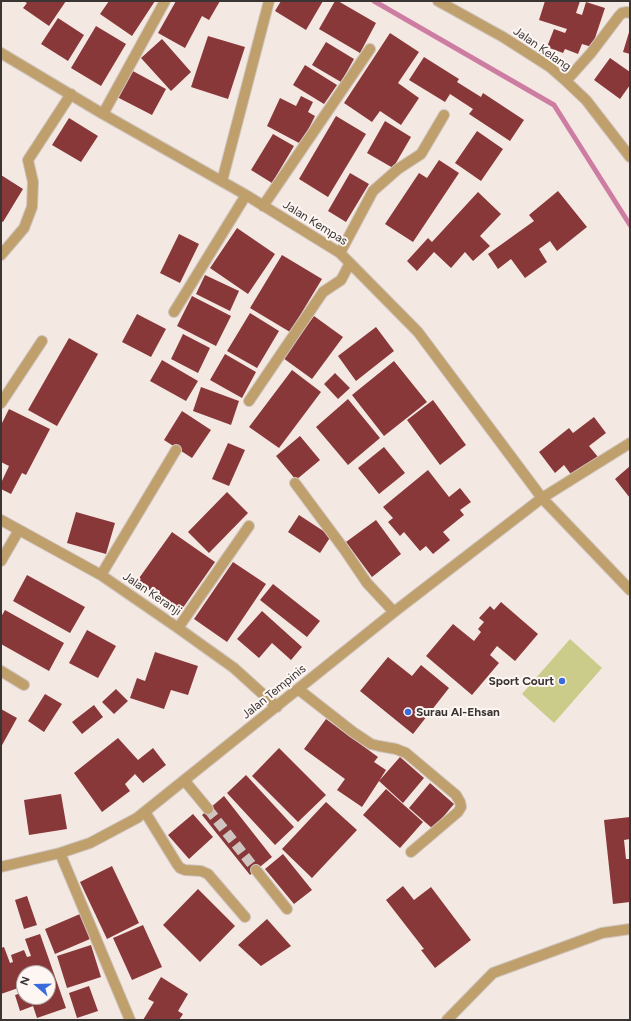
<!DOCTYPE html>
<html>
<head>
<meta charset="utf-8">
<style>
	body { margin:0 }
	#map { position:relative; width:631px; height:1021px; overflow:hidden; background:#f4e8e2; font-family:Figtree,sans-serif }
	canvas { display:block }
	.frame { position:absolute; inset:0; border:2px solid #3a3533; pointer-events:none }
	.north { position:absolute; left:16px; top:965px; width:40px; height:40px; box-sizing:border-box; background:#fdf6f3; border:1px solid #afa9a6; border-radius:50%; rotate:290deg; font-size:11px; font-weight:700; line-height:16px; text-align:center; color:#3a3533 }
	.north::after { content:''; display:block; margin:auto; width:14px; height:18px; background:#3a6bdb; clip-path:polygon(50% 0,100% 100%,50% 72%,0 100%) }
</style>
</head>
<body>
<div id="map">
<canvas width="631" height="1021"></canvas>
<div class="frame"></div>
<div class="north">N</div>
</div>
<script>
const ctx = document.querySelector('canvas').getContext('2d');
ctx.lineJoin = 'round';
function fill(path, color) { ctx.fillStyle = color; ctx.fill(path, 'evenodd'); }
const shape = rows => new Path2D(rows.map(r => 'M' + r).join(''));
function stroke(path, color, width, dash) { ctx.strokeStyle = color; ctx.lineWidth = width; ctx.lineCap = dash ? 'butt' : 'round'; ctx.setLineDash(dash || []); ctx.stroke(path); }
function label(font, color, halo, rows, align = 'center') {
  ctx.font = font + ' Figtree,sans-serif'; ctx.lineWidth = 4; ctx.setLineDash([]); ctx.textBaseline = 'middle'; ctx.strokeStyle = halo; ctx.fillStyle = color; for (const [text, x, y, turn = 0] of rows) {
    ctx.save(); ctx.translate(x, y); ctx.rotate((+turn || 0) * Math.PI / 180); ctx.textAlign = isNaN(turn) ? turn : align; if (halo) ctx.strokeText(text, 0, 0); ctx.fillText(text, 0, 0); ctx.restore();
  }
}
const green = shape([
	[570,639,602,668,554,723,522,694]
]);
const stream = shape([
	[374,1,554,105,630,225]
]);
const building = shape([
	[23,1,66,1,49,26,23,8,27,3],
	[109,1,155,1,132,36,100,14],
	[176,1,220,1,209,20,202,16,185,48,158,33],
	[281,1,323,1,306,30,275,11],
	[335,1,338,1,376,23,360,53,319,29],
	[545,1,580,1,576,13,582,15,586,2,605,8,592,47,582,44,578,54,565,49,563,53,547,47,554,29,565,33,567,29,539,20],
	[58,18,84,35,68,61,41,44],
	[96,26,126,44,101,86,71,68],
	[630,29,630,54,623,52],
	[390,33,419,52,398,83,419,98,401,125,380,111,372,122,344,103],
	[208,36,245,47,228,99,191,87],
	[162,39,191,72,171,91,141,58],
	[326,42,354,59,341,82,312,65],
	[424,57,459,79,457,82,481,97,483,93,524,120,510,141,469,114,473,109,450,94,445,102,409,80],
	[610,58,630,72,630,85,620,99,594,80],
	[305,65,337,85,324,104,293,85],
	[131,70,166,89,152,115,117,97],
	[301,96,313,102,308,112,315,116,301,144,267,126,280,98,296,106],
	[336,116,366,134,328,197,299,179],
	[69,118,98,136,81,162,52,145],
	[385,121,411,137,393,168,367,153],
	[477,131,503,149,481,181,455,163],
	[273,134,294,146,272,183,251,170],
	[439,160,459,173,413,242,385,224,419,173,427,178],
	[350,173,369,184,346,222,328,211],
	[1,175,23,189,3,222,1,221],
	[558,191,587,227,557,251,550,241,539,249,547,262,525,278,511,259,498,269,488,254,534,221,529,215],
	[478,192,501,214,480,236,490,246,473,261,465,252,451,268,434,252,417,271,407,261,428,238,432,242],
	[237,228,275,254,248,294,210,268],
	[179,234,199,244,180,283,160,273],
	[282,255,322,279,290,332,250,308],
	[205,275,239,291,230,311,196,294],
	[192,296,231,316,216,346,177,326],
	[250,313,279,331,257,368,227,351],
	[137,314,166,329,151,357,122,342],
	[314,316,343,337,312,379,283,358],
	[376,327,394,351,356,381,338,356],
	[183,334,210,348,198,373,171,359],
	[69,338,98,354,57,426,28,410],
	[225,354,256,372,242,398,210,380],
	[162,360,198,381,186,401,150,381],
	[394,361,427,402,384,436,352,395],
	[292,370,321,392,279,448,249,427],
	[335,373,350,388,338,399,324,384],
	[201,387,239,401,231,425,193,411],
	[348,399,380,438,348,465,316,427],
	[433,400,466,445,440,465,407,420],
	[9,409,50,429,26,475,22,473,11,494,1,489,1,483,9,466,1,462,1,425],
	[182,411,211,430,192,458,164,440],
	[594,417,606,433,589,446,598,457,573,477,564,465,555,473,539,452,569,428,573,433],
	[300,436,320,460,296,480,276,456],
	[228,443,245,450,229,486,212,479],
	[384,447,405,473,379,494,358,468],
	[630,466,630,498,615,479],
	[428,470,449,497,460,488,471,502,460,510,464,515,443,532,450,540,433,554,426,546,420,551,404,532,400,536,388,522,393,518,383,507],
	[227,492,248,513,209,553,188,532],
	[76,512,115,523,106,554,67,543],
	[299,515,331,536,320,553,288,532],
	[376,520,401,554,372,577,346,542],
	[172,532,215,562,180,612,137,581],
	[233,562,266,584,227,642,194,619],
	[27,575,85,607,70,633,13,601],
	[273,584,320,621,307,637,260,600],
	[501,602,538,634,515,661,497,646,490,655,499,663,472,695,426,656,453,624,474,641,481,632,478,629,484,622,479,618,490,606,494,610],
	[5,610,64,643,49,671,1,644,1,617],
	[262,611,302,647,291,660,272,643,259,658,237,639],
	[87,630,116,646,98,678,69,663],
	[155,652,198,666,188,695,171,690,164,709,130,698,137,678,145,681],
	[388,657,412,676,421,665,449,688,413,734,360,691],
	[116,689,128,701,114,714,102,702],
	[45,694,62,704,44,732,28,721],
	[94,705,103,717,82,734,72,722],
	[1,709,17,718,1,747],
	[326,719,378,757,374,762,386,770,379,781,400,757,424,778,403,803,379,781,362,807,337,790,345,779,304,749],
	[118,738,138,760,153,748,166,765,143,783,135,774,125,784,130,791,102,812,74,773],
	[279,748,326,795,298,822,252,776],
	[246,775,294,827,275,845,227,793],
	[430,783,454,804,433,829,409,808],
	[386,789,423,822,400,848,363,815],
	[61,794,67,829,29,835,24,800],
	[224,796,272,857,250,875,202,815],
	[326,802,357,830,312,878,282,849],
	[193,814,213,837,189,859,168,835],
	[630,817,630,839,624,840,626,859,630,859,630,902,613,904,604,820],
	[283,854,312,890,294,904,265,869],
	[112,866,139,923,107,939,80,882],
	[403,886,414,900,431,887,471,940,435,968,421,950,424,949,386,900],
	[198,889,235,926,200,962,163,925],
	[27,896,37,925,24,929,15,900],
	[80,914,90,939,55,954,45,929],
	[267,919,291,946,261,966,238,945],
	[143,925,162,967,132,980,113,938],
	[40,934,66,1008,37,1018,33,1006,20,1011,15,995,24,992,24,997,48,997,48,973,24,973,24,986,1,994,1,948,4,947,10,963,13,962,11,955,24,950,27,957,31,956,25,939],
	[91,945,101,977,67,988,57,956],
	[161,977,188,994,178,1011,183,1014,179,1020,143,1020,154,1002,148,999],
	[89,986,98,1011,77,1018,69,993]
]);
const minorTunnel = shape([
	[208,809,256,870]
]);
const minor = shape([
	[438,1,503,37,550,67,566,81,586,100,630,157],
	[1,53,103,114,246,195,340,253,418,332,542,498,630,590],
	[566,81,591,53,619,16,622,13,627,12,630,13],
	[103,114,165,1],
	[222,181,269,1],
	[263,206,370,49],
	[340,253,373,191,398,169,421,154,444,115],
	[1,255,24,228,32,207,33,182,28,160,71,94],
	[174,312,246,195],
	[249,401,323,292,341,280,350,263],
	[1,403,42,341],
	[295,483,344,549,367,583,394,612],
	[1,520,101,575,178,628,234,668,277,707],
	[1,561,19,530],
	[101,575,176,450],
	[178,628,249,526],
	[1,671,24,685],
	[298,689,353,732,371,744,379,746,396,749,406,753,456,795,460,802,461,807,458,812,411,852],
	[184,780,208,809],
	[145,812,177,864,180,868,185,870,201,871,208,874,245,917],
	[60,853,130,1020],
	[1,867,60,853,90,843,137,818,394,612,542,498,630,443],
	[256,870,287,909],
	[447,1020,493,973,602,933,630,929]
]);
const markers = [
	[562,681,4,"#3a6bdb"],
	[408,712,4,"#3a6bdb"]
];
const streetNames = [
	["Jalan Kelang",542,49,35],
	["Jalan Kempas",315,223,32],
	["Jalan Keranji",152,594,34],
	["Jalan Tempinis",274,692,-39]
];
const poiNames = [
	["Sport Court",554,681],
	["Surau Al-Ehsan",416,712,"left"]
];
fill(green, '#cbcc8a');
stroke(stream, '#ce7da2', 5);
fill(building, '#89383a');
stroke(minorTunnel, '#cfc4bf', 10, [10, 5]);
stroke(minor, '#cfc4bf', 12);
stroke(minor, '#bfa06d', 10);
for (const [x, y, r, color] of markers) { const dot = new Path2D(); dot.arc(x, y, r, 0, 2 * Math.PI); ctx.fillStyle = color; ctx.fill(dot); stroke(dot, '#fdf6f3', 1.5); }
label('12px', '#3a3533', '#fdf6f3', streetNames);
label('bold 12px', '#3a3533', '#fdf6f3', poiNames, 'right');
</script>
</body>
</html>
